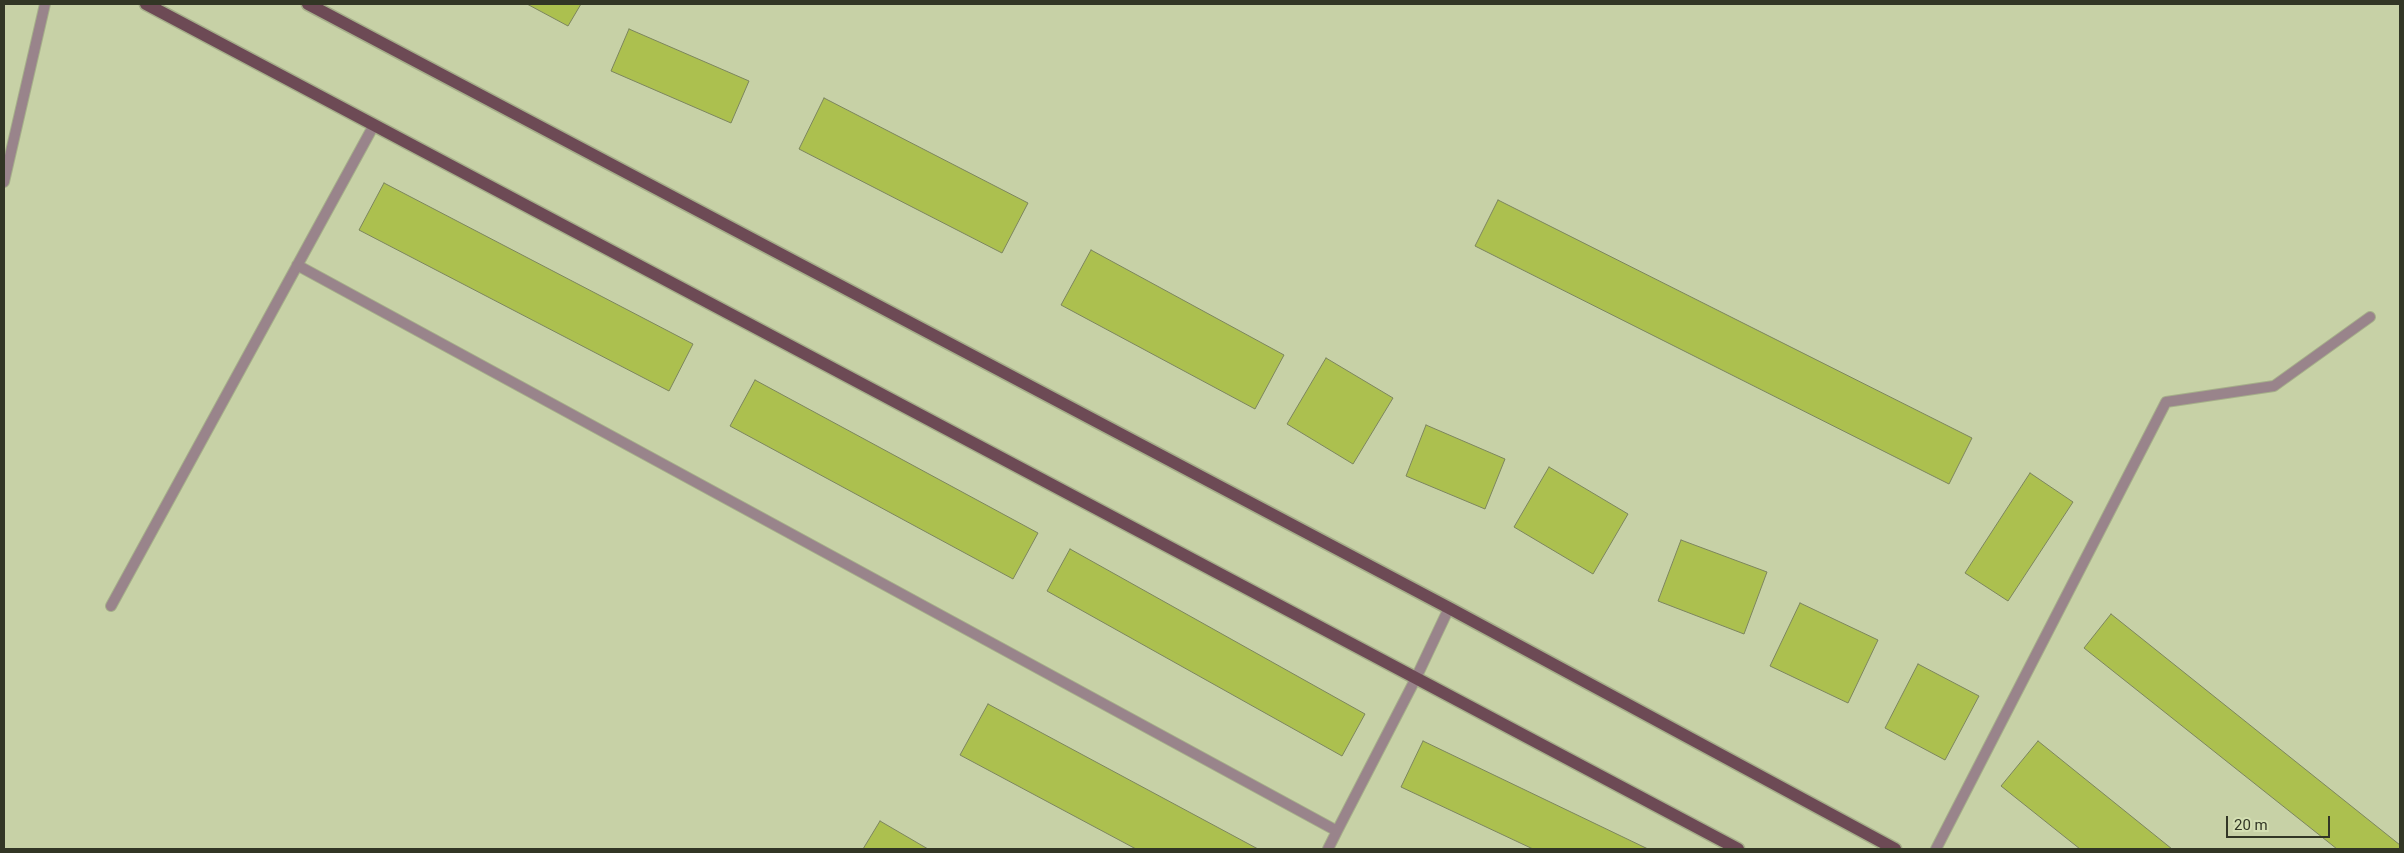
<!DOCTYPE html>
<html>
<head>
<meta charset="utf-8">
<style>
	body { margin:0 }
	#map { position:relative; width:2404px; height:853px; overflow:hidden; background:#c7d1a6; font-family:Roboto,sans-serif }
	canvas { display:block }
	.frame { position:absolute; inset:0; border:5px solid #323625; pointer-events:none }
	.scale { position:absolute; left:2226px; top:816px; width:104px; height:22px; box-sizing:border-box; border:2px solid #323625; border-top:0; padding-left:6px; font-size:15px; line-height:18px; white-space:nowrap; color:#323625; -webkit-text-stroke:4px #d4dfb3; paint-order:stroke }
</style>
</head>
<body>
<div id="map">
<canvas width="2404" height="853"></canvas>
<div class="frame"></div>
<div class="scale">20 m</div>
</div>
<script>
const ctx = document.querySelector('canvas').getContext('2d');
ctx.lineJoin = 'round';
function fill(path, color) { ctx.fillStyle = color; ctx.fill(path, 'evenodd'); }
const shape = rows => new Path2D(rows.map(r => 'M' + r).join(''));
function stroke(path, color, width, dash) { ctx.strokeStyle = color; ctx.lineWidth = width; ctx.lineCap = dash ? 'butt' : 'round'; ctx.setLineDash(dash || []); ctx.stroke(path); }
const building = shape([
	[527,4,581,4,568,26,527,4],
	[629,29,749,81,731,123,611,71,629,29],
	[824,98,1028,203,1002,253,799,149,824,98],
	[384,183,693,344,669,391,359,230,384,183],
	[1498,200,1972,438,1949,484,1475,246,1498,200],
	[1091,250,1284,355,1255,409,1061,305,1091,250],
	[1326,358,1393,398,1353,464,1287,424,1326,358],
	[755,380,1038,533,1013,579,730,426,755,380],
	[1426,425,1505,459,1485,509,1406,476,1426,425],
	[1549,467,1628,514,1593,574,1514,527,1549,467],
	[2030,473,2073,502,2008,601,1965,573,2030,473],
	[1681,540,1767,572,1744,634,1658,601,1681,540],
	[1070,549,1365,714,1342,756,1047,591,1070,549],
	[1800,603,1878,640,1848,703,1770,666,1800,603],
	[2111,614,2400,845,2400,849,2337,849,2084,648,2111,614],
	[1918,664,1979,696,1945,760,1885,728,1918,664],
	[988,704,1258,849,1136,849,960,755,988,704],
	[1423,741,1648,849,1533,849,1401,787,1423,741],
	[2038,741,2172,849,2080,849,2001,786,2038,741],
	[880,821,928,849,863,849,880,821]
]);
const service = shape([
	[297,265,1337,831,1416,678,1449,608],
	[111,606,374,125],
	[1328,849,1337,831],
	[1936,849,2166,402,2274,386,2370,317]
]);
const pedestrian = shape([
	[4,182,45,4]
]);
const primary = shape([
	[146,4,1738,849],
	[308,4,1449,608,1895,849]
]);
fill(building, '#acc04f');
stroke(building, '#7c855d', 1);
stroke(service, '#a6af8a', 12);
stroke(pedestrian, '#a6af8a', 12);
stroke(primary, '#a6af8a', 15);
stroke(service, '#99848b', 10);
stroke(pedestrian, '#99848b', 10);
stroke(primary, '#6d4a55', 12);
</script>
</body>
</html>
